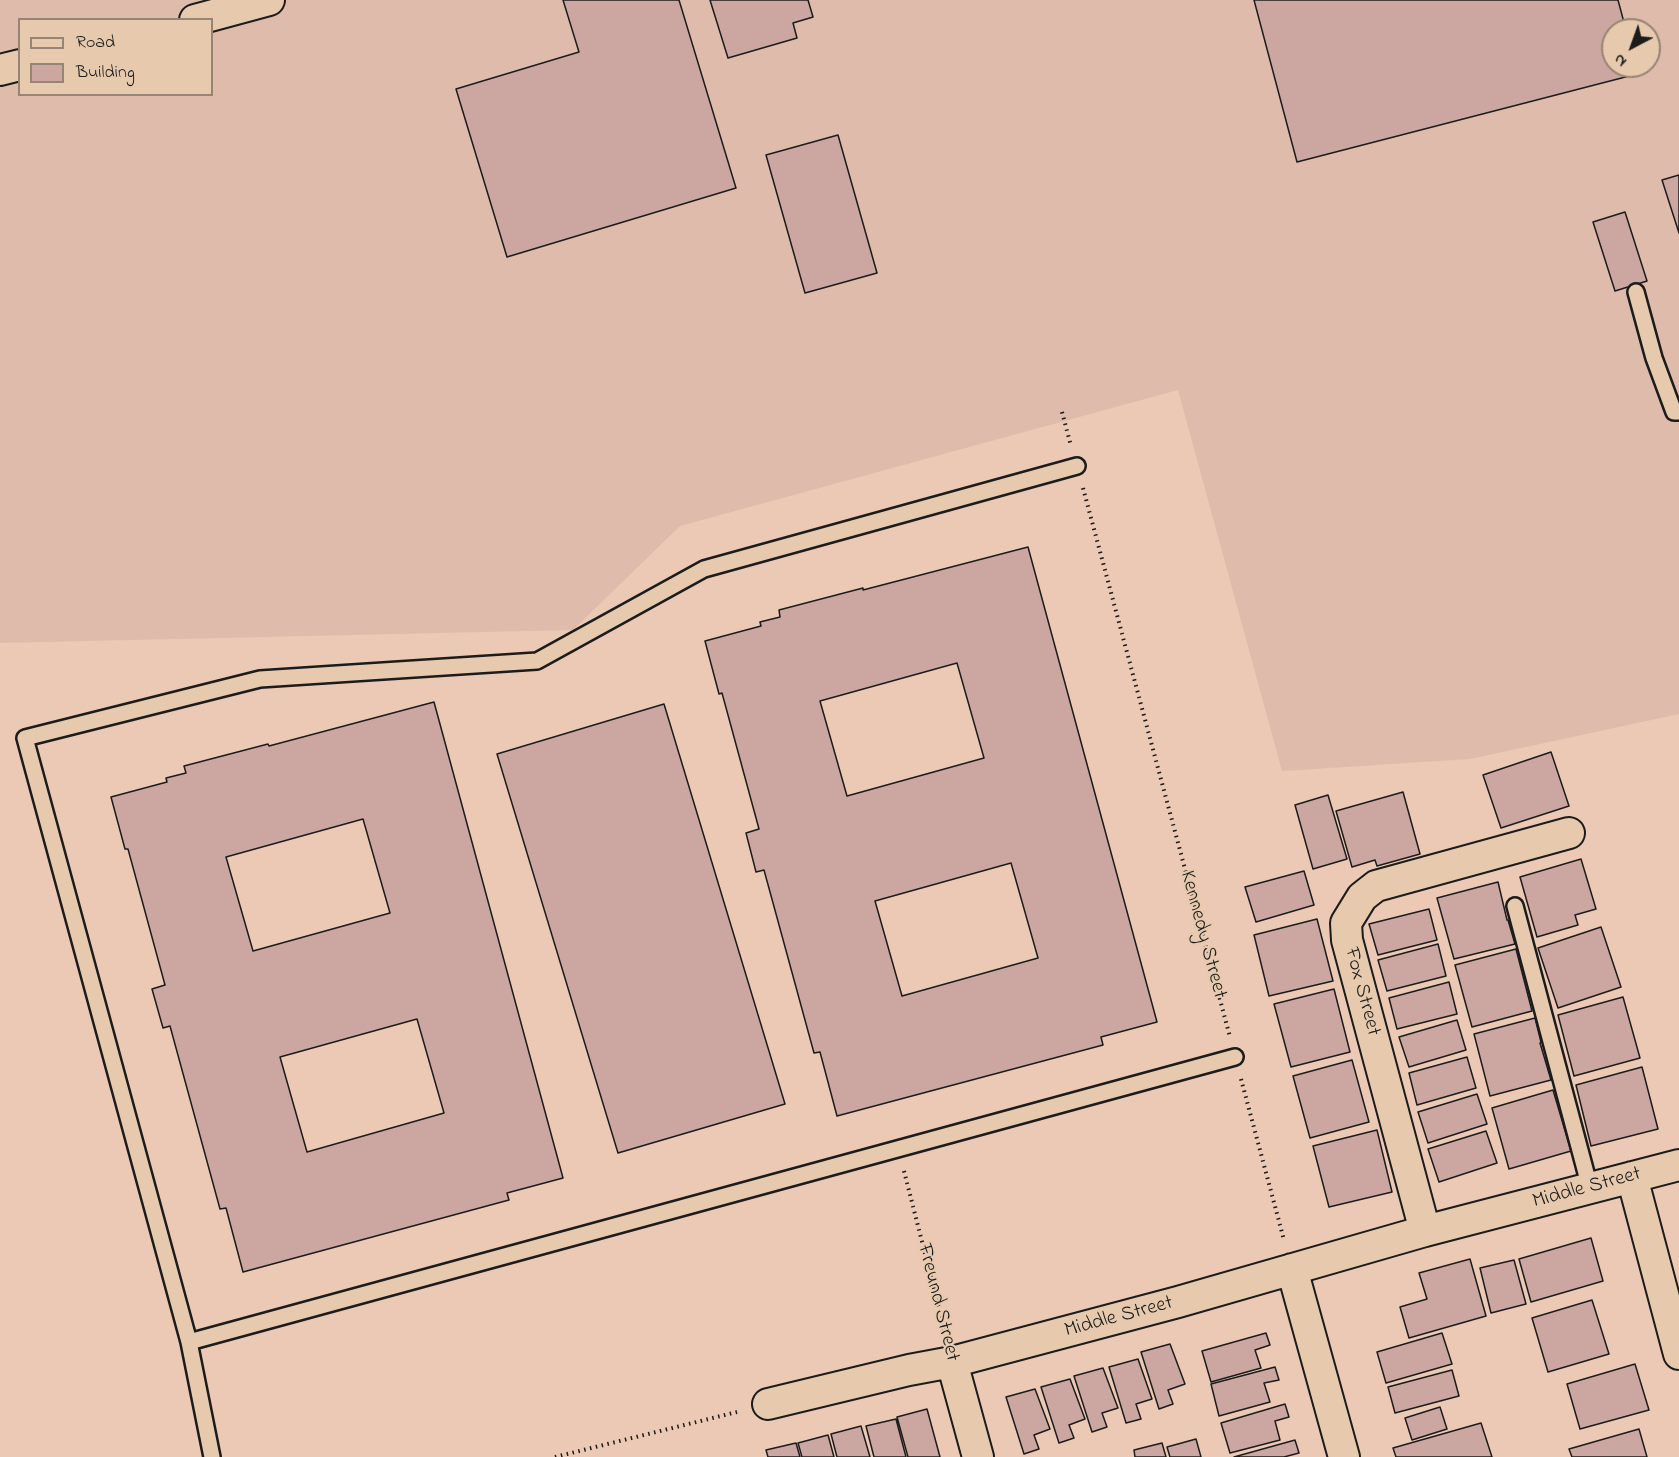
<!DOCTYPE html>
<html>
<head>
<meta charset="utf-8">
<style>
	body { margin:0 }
	#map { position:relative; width:1679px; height:1457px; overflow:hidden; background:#ecc9b4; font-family:"Indie Flower",sans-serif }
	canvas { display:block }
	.legend { position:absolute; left:18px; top:18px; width:195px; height:78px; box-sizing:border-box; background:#e7caae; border:2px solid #968474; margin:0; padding:8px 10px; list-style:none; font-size:18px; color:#1c1c1c }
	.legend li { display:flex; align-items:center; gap:12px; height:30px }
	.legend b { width:30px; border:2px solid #968474 }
	.north { position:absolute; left:1601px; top:18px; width:60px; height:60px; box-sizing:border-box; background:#e7caae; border:2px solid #968474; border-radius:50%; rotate:221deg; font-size:16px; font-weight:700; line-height:24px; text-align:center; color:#1c1c1c }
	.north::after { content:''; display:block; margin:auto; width:21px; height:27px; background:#1c1c1c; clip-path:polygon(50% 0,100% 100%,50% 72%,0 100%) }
</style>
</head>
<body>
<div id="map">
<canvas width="1679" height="1457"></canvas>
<ul class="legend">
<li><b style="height:8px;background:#e7caae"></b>Road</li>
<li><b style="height:16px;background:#cca6a0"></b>Building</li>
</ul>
<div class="north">N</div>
</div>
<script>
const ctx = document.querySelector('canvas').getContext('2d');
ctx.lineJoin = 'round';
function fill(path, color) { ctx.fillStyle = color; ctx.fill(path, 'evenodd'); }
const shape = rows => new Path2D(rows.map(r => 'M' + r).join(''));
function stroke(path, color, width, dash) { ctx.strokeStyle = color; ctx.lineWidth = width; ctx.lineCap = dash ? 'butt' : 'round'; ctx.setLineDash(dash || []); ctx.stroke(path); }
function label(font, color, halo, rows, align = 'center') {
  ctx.font = font + ' "Indie Flower",sans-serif'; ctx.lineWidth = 4.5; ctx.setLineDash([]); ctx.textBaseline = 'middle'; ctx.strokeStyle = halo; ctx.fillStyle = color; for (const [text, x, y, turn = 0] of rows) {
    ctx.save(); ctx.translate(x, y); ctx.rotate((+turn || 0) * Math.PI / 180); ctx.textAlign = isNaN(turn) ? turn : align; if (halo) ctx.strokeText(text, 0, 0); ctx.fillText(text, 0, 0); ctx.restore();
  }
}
const built = shape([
	[0,0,1679,0,1679,714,1470,759,1282,771,1178,390,680,526,573,630,0,643],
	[20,20,212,20,212,94,20,94],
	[1613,30,1649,30,1649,66,1613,66]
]);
const building = shape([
	[563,0,679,0,736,188,507,257,456,89,579,52,563,0],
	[710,0,808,0,813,17,793,23,797,38,728,58,710,0],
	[1254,0,1618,0,1626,30,1613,30,1613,66,1635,66,1637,74,1297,162,1254,0],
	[838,135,877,273,805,293,766,155,838,135],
	[1679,175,1679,233,1662,180,1679,175],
	[1625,212,1647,281,1615,291,1593,222,1625,212],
	[1028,547,1157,1022,1101,1037,1103,1045,837,1116,820,1052,814,1053,764,870,756,872,746,833,759,829,722,693,719,694,705,641,761,626,760,622,780,617,779,610,863,588,863,590,1028,547],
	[957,663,984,758,847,796,820,701,957,663],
	[1011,863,1038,958,902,996,875,901,1011,863],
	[434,702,563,1178,507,1193,509,1200,243,1272,226,1208,220,1209,170,1026,163,1028,152,989,165,985,128,849,125,849,111,797,167,782,166,778,186,773,184,766,268,744,269,746,434,702],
	[363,819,390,913,253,951,226,857,363,819],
	[417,1019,444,1113,307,1152,280,1057,417,1019],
	[664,704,785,1104,618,1153,497,754,664,704],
	[1551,752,1569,806,1501,828,1483,775,1551,752],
	[1403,792,1420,854,1377,866,1375,860,1352,867,1336,811,1403,792],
	[1328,795,1347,859,1313,869,1295,805,1328,795],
	[1581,859,1596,909,1575,915,1578,925,1537,937,1520,877,1581,859],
	[1304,871,1314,905,1256,922,1245,887,1304,871],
	[1498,882,1507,920,1508,920,1515,944,1454,959,1437,898,1498,882],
	[1429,909,1437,940,1378,955,1369,924,1429,909],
	[1317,919,1333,981,1269,996,1254,935,1317,919],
	[1601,927,1621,987,1558,1008,1538,948,1601,927],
	[1438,944,1446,976,1387,991,1378,960,1438,944],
	[1516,949,1532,1011,1472,1027,1455,965,1516,949],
	[1449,982,1457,1014,1397,1029,1389,998,1449,982],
	[1334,989,1350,1052,1291,1067,1274,1004,1334,989],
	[1623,997,1640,1058,1574,1076,1558,1015,1623,997],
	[1535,1018,1541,1042,1540,1043,1551,1080,1490,1096,1474,1034,1535,1018],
	[1457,1020,1466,1050,1409,1067,1399,1037,1457,1020],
	[1467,1057,1476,1088,1417,1105,1409,1073,1467,1057],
	[1352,1060,1369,1122,1310,1138,1293,1076,1352,1060],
	[1642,1067,1658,1129,1591,1146,1576,1085,1642,1067],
	[1553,1090,1571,1151,1509,1169,1492,1108,1553,1090],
	[1477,1094,1487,1124,1428,1143,1418,1112,1477,1094],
	[1377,1130,1392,1192,1329,1207,1313,1146,1377,1130],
	[1486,1131,1497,1163,1439,1182,1428,1149,1486,1131],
	[1591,1238,1603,1281,1531,1302,1519,1259,1591,1238],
	[1470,1259,1486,1316,1409,1338,1400,1307,1427,1299,1419,1273,1470,1259],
	[1514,1260,1526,1304,1491,1313,1480,1268,1514,1260],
	[1592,1300,1609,1354,1548,1372,1532,1318,1592,1300],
	[1266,1333,1270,1345,1255,1350,1261,1368,1211,1382,1202,1351,1266,1333],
	[1442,1333,1452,1364,1386,1383,1377,1352,1442,1333],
	[1170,1344,1185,1384,1168,1390,1173,1404,1159,1409,1141,1352,1170,1344],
	[1138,1359,1152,1399,1136,1404,1141,1419,1126,1423,1109,1367,1138,1359],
	[1635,1364,1649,1410,1580,1429,1567,1384,1635,1364],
	[1275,1367,1279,1380,1264,1383,1270,1402,1219,1416,1211,1384,1275,1367],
	[1103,1368,1118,1408,1102,1413,1107,1427,1092,1432,1074,1376,1103,1368],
	[1452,1370,1459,1396,1395,1413,1388,1387,1452,1370],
	[1070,1379,1085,1419,1069,1425,1074,1438,1059,1443,1041,1387,1070,1379],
	[1035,1389,1050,1429,1034,1435,1039,1449,1024,1454,1006,1397,1035,1389],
	[1285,1404,1289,1417,1275,1421,1280,1440,1230,1453,1221,1423,1285,1404],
	[1440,1407,1447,1429,1412,1440,1405,1418,1440,1407],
	[927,1409,940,1457,908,1457,897,1417,927,1409],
	[896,1419,906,1457,874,1457,866,1426,896,1419],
	[1481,1423,1492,1457,1396,1457,1393,1448,1481,1423],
	[861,1426,870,1457,837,1457,831,1434,861,1426],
	[1639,1429,1647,1457,1572,1457,1569,1449,1639,1429],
	[828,1435,834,1457,802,1457,798,1443,828,1435],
	[1196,1439,1201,1457,1170,1457,1167,1447,1196,1439],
	[1295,1440,1299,1453,1284,1457,1234,1457,1295,1440],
	[796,1443,800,1457,768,1457,766,1450,796,1443],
	[1162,1443,1166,1457,1135,1457,1134,1450,1162,1443]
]);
const path = shape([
	[1062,412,1071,446],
	[1083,488,1230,1037],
	[1241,1079,1284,1240],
	[904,1171,945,1332],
	[555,1457,741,1411]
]);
const service = shape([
	[1636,292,1654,358,1674,412,1679,412],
	[1077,466,704,569,537,661,260,679,25,738,189,1342,1235,1057],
	[1515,906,1590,1188],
	[189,1342,212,1457]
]);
const minor = shape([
	[195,20,269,0],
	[0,70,20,65],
	[1632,1177,1679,1354],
	[1425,1231,1347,940,1346,923,1362,897,1376,886,1569,833],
	[1292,1269,1344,1457],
	[952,1362,978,1457],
	[768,1404,909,1370,952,1362,1178,1302,1425,1231,1679,1165]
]);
const streetNames = [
	["Kennedy Street",1202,935,75],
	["Fox Street",1361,992,75],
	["Middle Street",1587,1189,-15],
	["Freund Street",937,1303,76],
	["Middle Street",1119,1318,-15]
];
fill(built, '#debbab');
fill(building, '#cca6a0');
stroke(building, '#1c1c1c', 1.5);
stroke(service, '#1c1c1c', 20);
stroke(minor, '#1c1c1c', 34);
stroke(path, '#1c1c1c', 4, [1.5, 4.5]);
stroke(service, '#e7caae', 15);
stroke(minor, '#e7caae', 30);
label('21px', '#1c1c1c', '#e7caae', streetNames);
</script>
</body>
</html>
